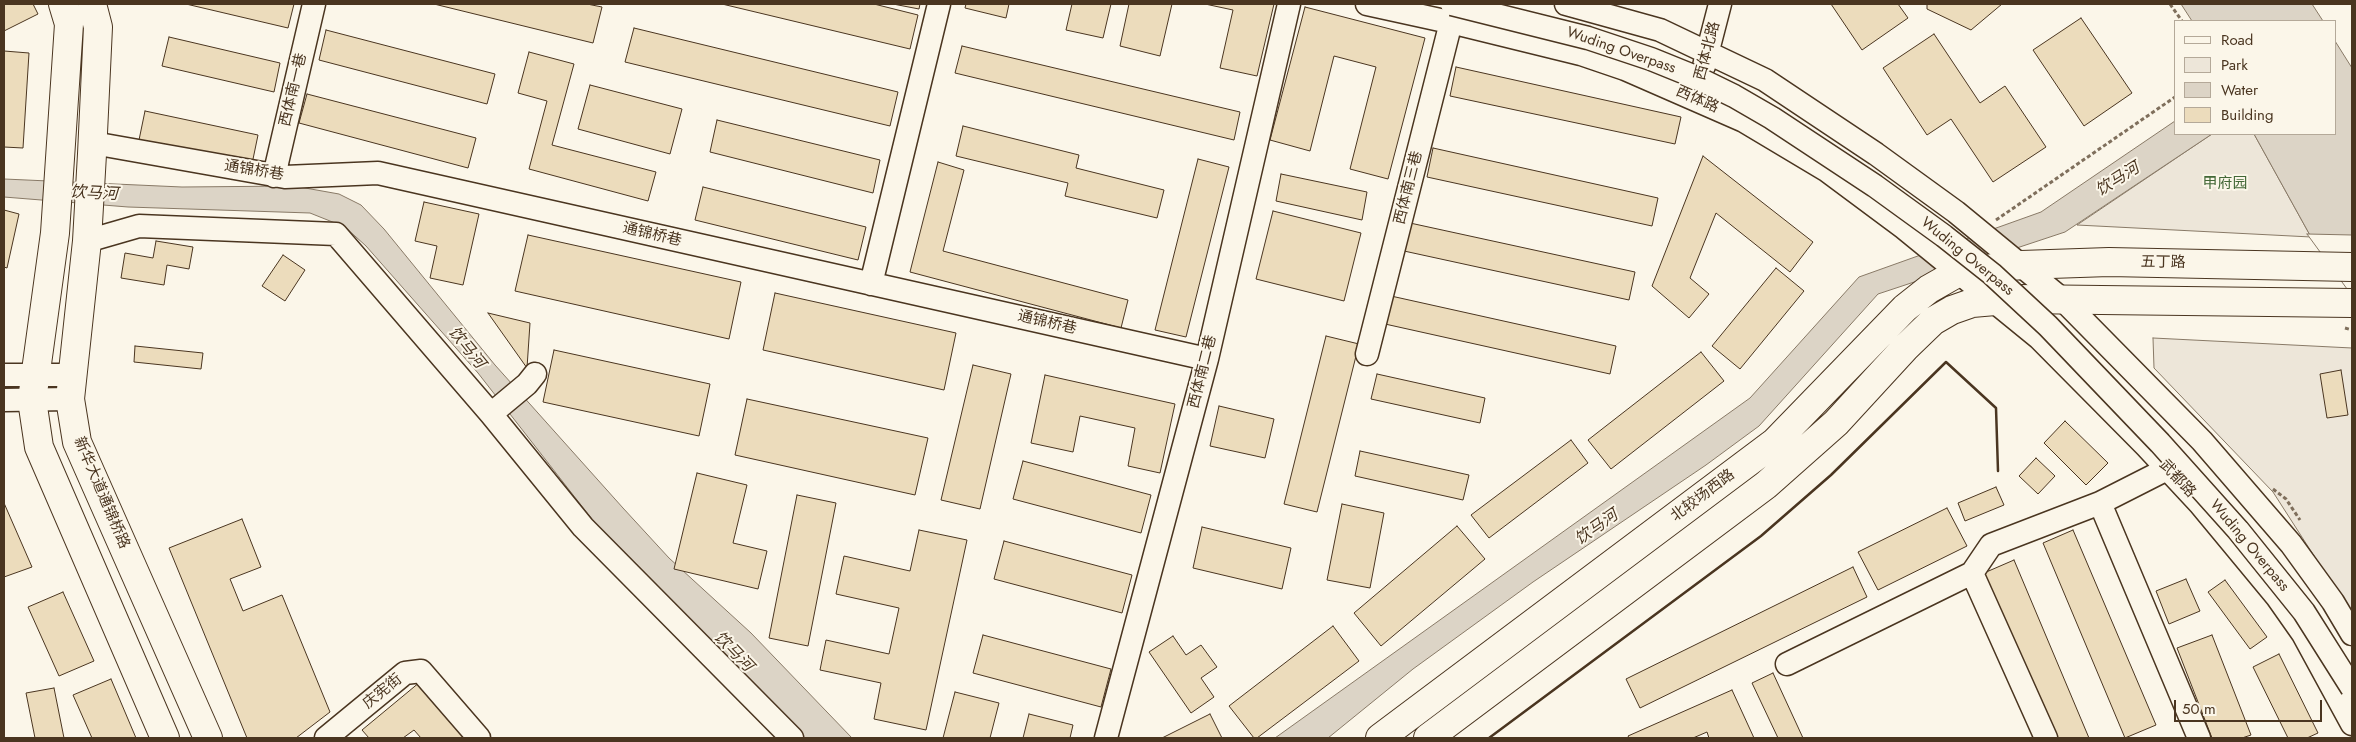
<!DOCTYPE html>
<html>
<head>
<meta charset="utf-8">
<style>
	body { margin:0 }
	#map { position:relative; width:2356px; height:742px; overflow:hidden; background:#fbf6e9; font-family:Jost,sans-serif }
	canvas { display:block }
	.frame { position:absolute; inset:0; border:5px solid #4a3520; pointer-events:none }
	.legend { position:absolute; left:2174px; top:20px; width:162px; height:115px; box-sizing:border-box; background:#fbf6e9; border:1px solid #b4a999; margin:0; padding:6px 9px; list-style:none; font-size:15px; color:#4a3520 }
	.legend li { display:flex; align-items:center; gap:10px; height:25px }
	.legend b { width:25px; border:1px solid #b4a999 }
	.scale { position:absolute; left:2174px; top:700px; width:148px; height:22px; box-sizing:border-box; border:2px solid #4a3520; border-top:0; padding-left:6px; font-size:15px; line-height:18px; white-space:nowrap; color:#4a3520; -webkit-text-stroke:4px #fbf6e9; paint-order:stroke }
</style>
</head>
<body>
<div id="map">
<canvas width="2356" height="742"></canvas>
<div class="frame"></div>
<ul class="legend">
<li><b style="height:6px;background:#fbf6e9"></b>Road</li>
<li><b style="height:14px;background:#ede6d9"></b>Park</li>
<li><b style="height:14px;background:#dcd4c6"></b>Water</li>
<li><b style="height:14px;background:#ecdcbc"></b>Building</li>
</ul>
<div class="scale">50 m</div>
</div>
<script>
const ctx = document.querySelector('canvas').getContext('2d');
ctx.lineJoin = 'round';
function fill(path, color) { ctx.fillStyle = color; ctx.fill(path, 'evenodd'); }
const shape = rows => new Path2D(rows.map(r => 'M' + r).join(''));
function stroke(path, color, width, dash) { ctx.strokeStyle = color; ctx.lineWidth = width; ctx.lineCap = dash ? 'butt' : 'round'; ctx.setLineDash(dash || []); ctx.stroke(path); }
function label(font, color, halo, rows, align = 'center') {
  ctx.font = font + ' Jost,"Noto Sans SC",sans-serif'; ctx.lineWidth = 4; ctx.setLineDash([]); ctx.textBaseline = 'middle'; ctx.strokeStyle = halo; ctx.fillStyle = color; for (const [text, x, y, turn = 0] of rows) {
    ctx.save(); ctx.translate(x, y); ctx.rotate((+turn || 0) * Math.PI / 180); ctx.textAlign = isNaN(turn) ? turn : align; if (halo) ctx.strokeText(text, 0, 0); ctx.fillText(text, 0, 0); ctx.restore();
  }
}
const green = shape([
	[2212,134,2254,134,2311,237,2077,225,2212,134],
	[2153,338,2352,348,2352,615,2273,492,2154,368,2153,338]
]);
const water = shape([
	[2181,4,2312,4,2323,21,2192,21,2181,4],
	[2335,41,2352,68,2352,292,2311,237,2254,134,2335,134,2335,41],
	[2175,121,2175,134,2212,134,2065,232,1878,294,1759,426,1706,465,1533,582,1413,669,1328,738,1275,738,1750,398,1859,277,2041,212,2175,121],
	[4,179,182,187,294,186,339,194,361,205,384,229,495,365,623,508,669,558,751,633,852,738,801,738,623,559,478,373,366,246,345,227,310,213,128,207,4,197,4,179]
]);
const pier = shape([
	[2307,234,2352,235,2352,294,2350,293,2307,234]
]);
const building = shape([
	[4,4,33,4,38,14,4,31,4,4],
	[186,4,294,4,288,28,186,4],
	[434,4,587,4,602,7,593,43,434,4],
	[722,4,874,4,918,15,910,49,722,4],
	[893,4,920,4,919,9,893,4],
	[966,4,1009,4,1006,18,965,8,966,4],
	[1072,4,1111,4,1103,38,1066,30,1072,4],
	[1129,4,1172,4,1160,56,1120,46,1129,4],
	[1205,4,1274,4,1257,76,1220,68,1233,10,1205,4],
	[1831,4,1898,4,1908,18,1862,50,1831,4],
	[1927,4,2002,4,1971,30,1927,9,1927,4],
	[1305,7,1425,38,1388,179,1350,169,1376,67,1334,56,1310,151,1270,140,1305,7],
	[2081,18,2132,93,2084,126,2033,50,2081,18],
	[634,28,898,92,890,126,625,62,634,28],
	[326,30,495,74,487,104,319,60,326,30],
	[1934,34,1980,103,2005,86,2046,147,1993,182,1951,119,1927,135,1883,68,1934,34],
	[169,37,280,63,274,92,162,66,169,37],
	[962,46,1240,112,1234,140,955,73,962,46],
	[4,51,29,53,23,148,4,147,4,51],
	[529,52,574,64,552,145,656,172,648,201,529,169,547,101,518,93,529,52],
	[1456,67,1681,117,1675,144,1450,96,1456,67],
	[590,85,682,109,670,154,578,129,590,85],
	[307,94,476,138,468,168,299,123,307,94],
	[145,111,258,135,252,164,139,140,145,111],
	[717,120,880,160,873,193,710,152,717,120],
	[963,126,1079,155,1076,168,1164,190,1157,218,1065,196,1068,183,956,156,963,126],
	[1433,148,1658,198,1652,226,1427,177,1433,148],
	[1703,156,1813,242,1790,272,1716,213,1690,278,1709,294,1689,318,1652,286,1703,156],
	[1198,159,1229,167,1186,337,1155,330,1198,159],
	[938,162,964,170,943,251,1128,300,1121,328,910,272,938,162],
	[1281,174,1367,192,1362,220,1276,201,1281,174],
	[703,187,866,227,858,260,695,220,703,187],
	[424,202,479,214,463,285,430,278,437,246,415,241,424,202],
	[4,210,19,214,7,268,4,267,4,210],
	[1273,211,1361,233,1344,301,1256,279,1273,211],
	[1410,223,1635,272,1629,300,1404,251,1410,223],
	[528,235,741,282,729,339,515,291,528,235],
	[156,241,193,247,189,269,167,265,164,285,121,278,125,253,153,258,156,241],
	[283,255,305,270,285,301,262,286,283,255],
	[1776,268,1804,291,1740,369,1712,346,1776,268],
	[775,293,956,333,944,390,763,350,775,293],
	[1391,296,1616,346,1610,374,1385,324,1391,296],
	[488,313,530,323,527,368,488,313],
	[1326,336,1359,344,1317,512,1284,504,1326,336],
	[135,346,203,353,201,369,134,362,135,346],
	[554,350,710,384,699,436,543,402,554,350],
	[1701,352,1724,381,1611,469,1588,440,1701,352],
	[973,365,1011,374,980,509,941,500,973,365],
	[2341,370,2348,415,2327,418,2320,374,2341,370],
	[1377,374,1485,398,1480,423,1371,399,1377,374],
	[1045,375,1175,404,1160,473,1128,466,1135,428,1080,416,1073,452,1031,443,1045,375],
	[747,399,928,438,915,495,735,455,747,399],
	[1219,406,1274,419,1265,458,1210,446,1219,406],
	[2065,421,2108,463,2086,485,2044,443,2065,421],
	[1571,440,1588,463,1489,538,1471,515,1571,440],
	[1360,451,1469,475,1463,500,1355,476,1360,451],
	[2036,458,2055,476,2038,494,2019,476,2036,458],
	[1023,461,1151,495,1141,533,1013,499,1023,461],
	[697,473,747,485,733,543,767,551,758,589,674,569,697,473],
	[1996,487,2004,505,1965,521,1958,503,1996,487],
	[797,495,836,503,808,646,769,638,797,495],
	[4,503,32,567,4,577,4,503],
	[1342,504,1384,513,1370,588,1327,580,1342,504],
	[1947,508,1967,546,1878,590,1858,552,1947,508],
	[242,519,261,567,230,579,243,611,282,595,330,712,296,738,247,738,169,548,242,519],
	[1457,526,1485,559,1381,646,1354,613,1457,526],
	[1202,527,1291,548,1282,589,1193,568,1202,527],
	[919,530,967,540,926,730,874,719,881,683,820,670,826,640,889,654,899,608,836,594,844,556,910,571,919,530],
	[2073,530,2156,725,2125,738,2043,543,2073,530],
	[1004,541,1132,575,1122,613,994,579,1004,541],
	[2014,560,2089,738,2054,738,1984,573,2014,560],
	[1853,567,1867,597,1640,708,1626,679,1853,567],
	[2186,579,2200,611,2169,624,2156,591,2186,579],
	[2225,580,2267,637,2250,649,2208,592,2225,580],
	[63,592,94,661,59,676,28,607,63,592],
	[1333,626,1359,661,1257,738,1254,738,1229,706,1333,626],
	[983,635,1111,669,1101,707,973,673,983,635],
	[2212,635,2251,735,2242,738,2212,738,2177,648,2212,635],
	[1173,636,1186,655,1201,645,1217,667,1201,678,1214,697,1191,713,1149,652,1173,636],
	[2279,654,2318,733,2307,738,2288,738,2253,667,2279,654],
	[1773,673,1803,738,1778,738,1752,683,1773,673],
	[111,679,136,738,92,738,73,695,111,679],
	[420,682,467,738,421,738,414,730,403,738,369,738,362,730,420,682],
	[54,688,64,738,35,738,26,693,54,688],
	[1732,690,1754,738,1709,738,1707,732,1693,738,1629,738,1628,736,1732,690],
	[955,692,999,703,990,738,943,738,955,692],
	[1029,714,1073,725,1070,738,1023,738,1029,714],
	[1210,714,1222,738,1162,738,1210,714]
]);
const path = shape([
	[2170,4,2182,21],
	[1996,220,2175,97],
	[2345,328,2352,330],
	[2273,489,2286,499,2300,520]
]);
const minor = shape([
	[1367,4,1463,25,1581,54,1625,69,1744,121,1826,170,1904,228,2039,338,2146,446,2200,504,2277,597,2303,634,2352,724],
	[1566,4,1660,30,1765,80,1876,154,1956,212,2063,300,2202,441,2291,544,2333,602,2352,634],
	[1704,66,1720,4],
	[93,143,285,177,378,173,1207,359],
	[274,176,314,4],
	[87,241,139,226,336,234,491,414,583,527,792,738],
	[871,284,939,4],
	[1367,354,1451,22],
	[4,375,73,375],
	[4,400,70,399],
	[491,414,527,384,535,374],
	[2100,503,2199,738],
	[1787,664,1972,573],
	[326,738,405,673,421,671,479,738],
	[1106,738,1207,359,1289,4],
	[2046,738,1972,573,1991,545,2100,503,2167,469]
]);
const major = shape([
	[63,4,69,24,55,233,32,400,39,447,165,738],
	[92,4,98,27,92,154,87,241,70,399,77,442,208,738],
	[1380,738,1775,442,1905,308,1929,289,1959,272,2021,265,2109,262,2352,267],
	[1428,738,1766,485,1836,423,1905,348,1933,321,1952,310,1972,303,2018,299,2352,303]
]);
const minorBridge = shape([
	[1452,4,1588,38,1651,59,1693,76,1734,96,1772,118,1875,186,1944,236,1992,274,2048,326,2160,443,2238,530,2304,612,2352,688]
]);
const wall = shape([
	[1489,738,1761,536,1831,475,1946,362,1996,408,1998,471]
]);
const streetNames = [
	["Wuding Overpass",1621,51,19],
	["西体北路",1708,51,-75],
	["西体南一巷",294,90,-77],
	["西体路",1697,100,24],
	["通锦桥巷",254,171,9],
	["西体南三巷",1409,188,-76],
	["通锦桥巷",652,235,13],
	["Wuding Overpass",1967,257,39],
	["五丁路",2163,263,1],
	["通锦桥巷",1047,323,13],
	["西体南二巷",1203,372,-76],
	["武都路",2177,479,47],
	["新华大道通锦桥路",101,493,67],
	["北较场西路",1703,496,-37],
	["Wuding Overpass",2249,546,50],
	["庆宪街",383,692,-39]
];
const parkNames = [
	["甲府园",2225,184]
];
const waterNames = [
	["饮马河",2118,180,-32],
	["饮马河",94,194,3],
	["饮马河",466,348,51],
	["饮马河",1597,528,-35],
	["饮马河",733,652,46]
];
fill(green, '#ede6d9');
stroke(green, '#887966', 1);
fill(water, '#dcd4c6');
stroke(water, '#887966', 1);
fill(pier, '#fbf6e9');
stroke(pier, '#887966', 1);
fill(building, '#ecdcbc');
stroke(building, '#4a3520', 1);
stroke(minor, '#4a3520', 25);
stroke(major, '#4a3520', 30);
stroke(path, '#7f6f5c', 3, [4, 2.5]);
stroke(minor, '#fbf6e9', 22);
stroke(major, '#fbf6e9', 28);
stroke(minorBridge, '#4a3520', 25, []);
stroke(minorBridge, '#fbf6e9', 22);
stroke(wall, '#4a3520', 2.5);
label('15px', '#4a3520', '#fbf6e9', streetNames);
label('15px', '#436837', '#fbf6e9', parkNames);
label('italic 16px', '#4a3520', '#fbf6e9', waterNames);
</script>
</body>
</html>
